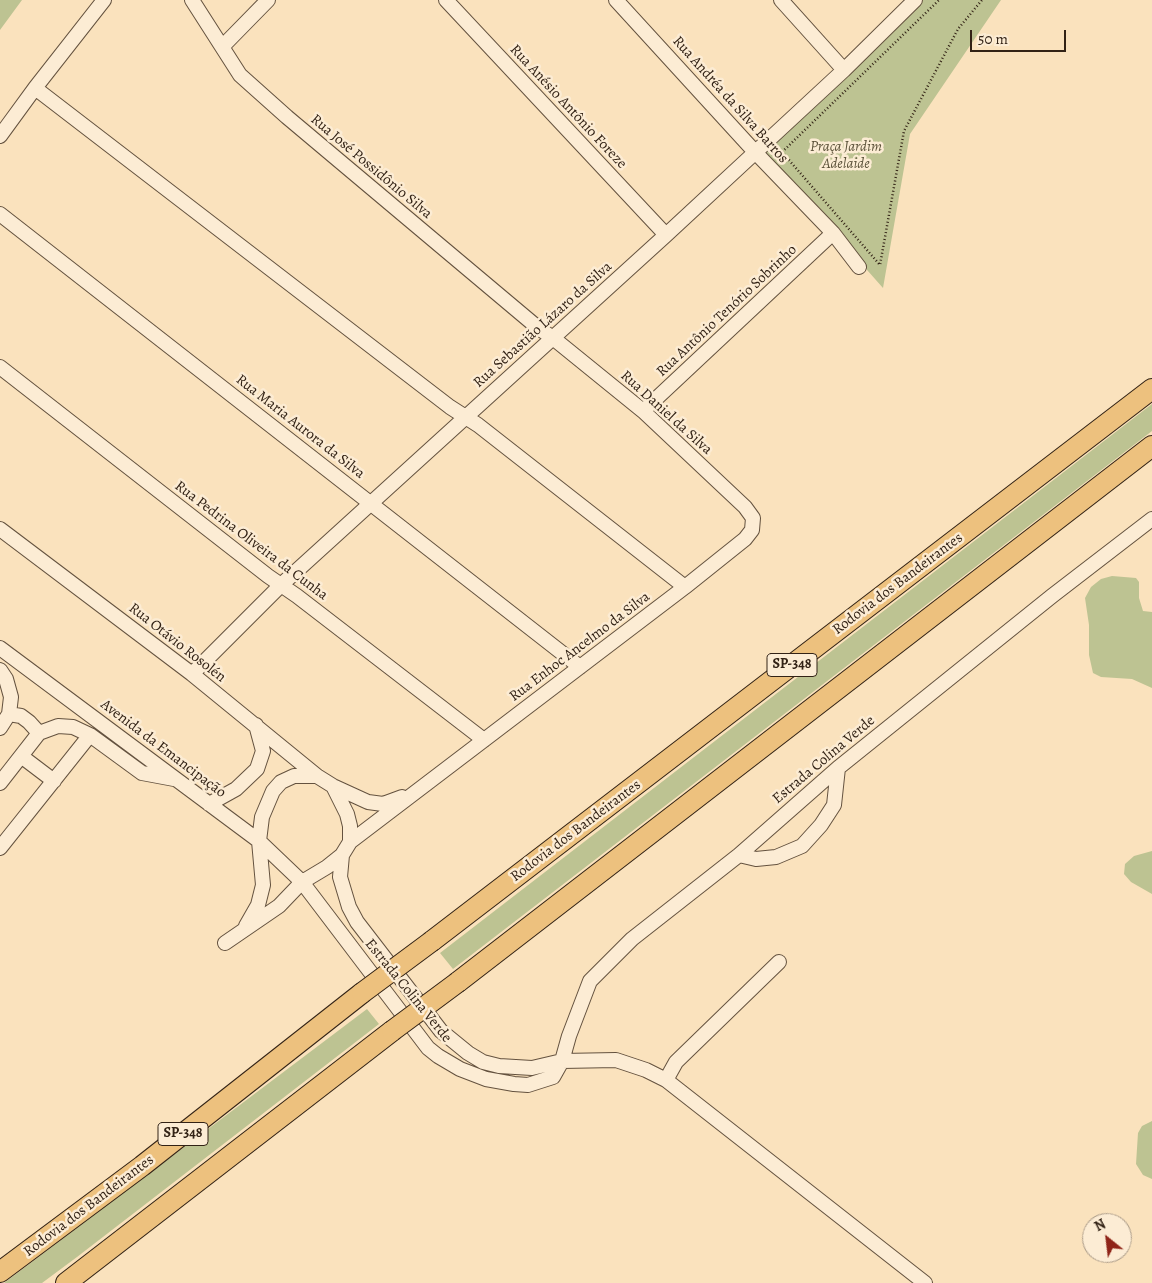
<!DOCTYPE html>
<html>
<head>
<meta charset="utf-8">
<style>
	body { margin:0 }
	#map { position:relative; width:1152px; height:1283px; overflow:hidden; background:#fae2bd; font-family:Alegreya,serif }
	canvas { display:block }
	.north { position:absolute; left:1082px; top:1213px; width:50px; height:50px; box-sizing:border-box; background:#fcecd4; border:1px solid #ab9b88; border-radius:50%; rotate:331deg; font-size:14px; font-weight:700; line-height:20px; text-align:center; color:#322215 }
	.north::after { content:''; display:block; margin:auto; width:18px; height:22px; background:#8f2418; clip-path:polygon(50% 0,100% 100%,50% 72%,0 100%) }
	.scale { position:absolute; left:970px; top:30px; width:96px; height:22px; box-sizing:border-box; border:2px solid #322215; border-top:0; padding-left:6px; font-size:15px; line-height:18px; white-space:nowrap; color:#322215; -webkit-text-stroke:4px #fcecd4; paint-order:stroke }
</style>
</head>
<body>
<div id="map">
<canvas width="1152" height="1283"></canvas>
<div class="north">N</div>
<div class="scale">50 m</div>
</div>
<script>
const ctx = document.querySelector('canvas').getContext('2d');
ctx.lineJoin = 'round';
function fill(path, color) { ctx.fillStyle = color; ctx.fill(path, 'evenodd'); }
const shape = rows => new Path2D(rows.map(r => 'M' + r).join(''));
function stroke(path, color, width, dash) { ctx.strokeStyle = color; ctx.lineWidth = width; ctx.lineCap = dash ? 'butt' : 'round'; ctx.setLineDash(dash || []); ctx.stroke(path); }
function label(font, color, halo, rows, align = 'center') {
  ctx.font = font + ' Alegreya,serif'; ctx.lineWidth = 5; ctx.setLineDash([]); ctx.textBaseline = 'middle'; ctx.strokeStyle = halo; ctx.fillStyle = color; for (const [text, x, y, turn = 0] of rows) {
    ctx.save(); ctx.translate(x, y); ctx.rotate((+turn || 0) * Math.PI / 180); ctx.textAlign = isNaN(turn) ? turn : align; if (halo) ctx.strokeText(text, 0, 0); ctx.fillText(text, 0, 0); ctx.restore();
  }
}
const green = shape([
	[0,0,22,0,0,30],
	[923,0,1001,0,910,134,883,288,767,157,766,152,768,148],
	[1152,404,1152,431,453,969,440,953],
	[1112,576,1136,578,1139,582,1139,598,1143,611,1152,612,1152,688,1132,679,1101,677,1093,673,1089,655,1089,625,1085,598,1091,587,1101,579],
	[1152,851,1152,894,1131,882,1124,874,1125,864,1134,856],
	[367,1009,379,1024,77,1257,42,1283,4,1283],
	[1152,1121,1152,1179,1143,1175,1136,1164,1138,1133,1142,1126]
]);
const path = shape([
	[782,152,880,265,904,131,958,29,982,0],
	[777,157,939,0]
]);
const minor = shape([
	[192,0,240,75,287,117,537,327,553,338,643,411,745,507,753,518,752,530,745,539,685,587,350,842],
	[446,0,666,235],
	[616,0,755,152,833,233,859,267],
	[781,0,844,70],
	[222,47,268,0],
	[35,88,450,407,478,425,685,587],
	[0,136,35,88,104,0],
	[0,214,580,667],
	[0,367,268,576,297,596,484,740],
	[643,411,833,233],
	[0,529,192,674,317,776,333,786,368,802,383,804,402,797],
	[0,648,259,841,302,882,428,1048,438,1056,460,1069,486,1079,514,1084,528,1085,553,1077,562,1061,569,1036,590,981,632,939,739,855,838,768,1052,596,1152,519],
	[0,670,6,679,11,697,9,714,0,728],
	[192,674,281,585,666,235,844,70,915,0],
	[9,714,21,716,29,722,39,733],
	[21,756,54,781],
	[0,783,39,733,58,726,73,727,90,735,142,773,174,779],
	[209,804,236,789,257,769,263,751,256,725],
	[0,848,90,735],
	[342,855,340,877,349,907,357,922,441,1031,468,1053,483,1062,499,1066,532,1068,562,1061,616,1060,646,1070,666,1080,925,1283],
	[739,855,756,859,776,857,802,846,821,825,834,805,838,768],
	[246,926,258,905,263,885,259,841,262,817,273,791,281,782,294,776,317,776],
	[225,943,279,906,302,882,327,867,342,855,350,842,350,826,347,814,333,786],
	[666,1080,676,1062,779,962]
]);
const highway = shape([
	[432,941,1152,389],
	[458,982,1152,446],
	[0,1272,142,1166,362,993],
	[66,1283,392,1031]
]);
const highwayBridge = shape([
	[362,993,432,941],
	[392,1031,458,982]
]);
const shields = [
	[792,665,50],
	[183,1134,50]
];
const shieldNames = [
	["SP-348",792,665],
	["SP-348",183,1134]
];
const streetNames = [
	["Rua Andréa da Silva Barros",730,100,48],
	["Rua Anésio Antônio Foreze",568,107,47],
	["Rua José Possidônio Silva",371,167,40],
	["Rua Antônio Tenório Sobrinho",727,311,-43],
	["Rua Sebastião Lázaro da Silva",543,325,-42],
	["Rua Daniel da Silva",666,413,42],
	["Rua Maria Aurora da Silva",300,427,38],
	["Rua Pedrina Oliveira da Cunha",251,541,37],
	["Rodovia dos Bandeirantes",898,584,-37],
	["Rua Otávio Rosolén",177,643,38],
	["Rua Enhoc Ancelmo da Silva",580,647,-37],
	["Avenida da Emancipação",163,749,37],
	["Estrada Colina Verde",824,760,-40],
	["Rodovia dos Bandeirantes",576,831,-37],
	["Estrada Colina Verde",408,991,51],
	["Rodovia dos Bandeirantes",89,1206,-37]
];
const parkNames = [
	["Praça Jardim",846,147],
	["Adelaide",846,164]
];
fill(green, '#bdc392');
stroke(minor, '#64523f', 16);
stroke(highway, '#322215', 22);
stroke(path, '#322215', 2.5, [1, 2.5]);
stroke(minor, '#fcecd4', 14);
stroke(highway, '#edc17e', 20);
stroke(highwayBridge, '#322215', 22, []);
stroke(highwayBridge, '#edc17e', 20);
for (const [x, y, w] of shields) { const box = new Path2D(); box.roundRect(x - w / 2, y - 11.5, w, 23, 4); ctx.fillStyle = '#fcecd4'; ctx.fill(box); stroke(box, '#322215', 1); }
label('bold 14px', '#322215', null, shieldNames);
label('15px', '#322215', '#fcecd4', streetNames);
label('italic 15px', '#5c523a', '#fcecd4', parkNames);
</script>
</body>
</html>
